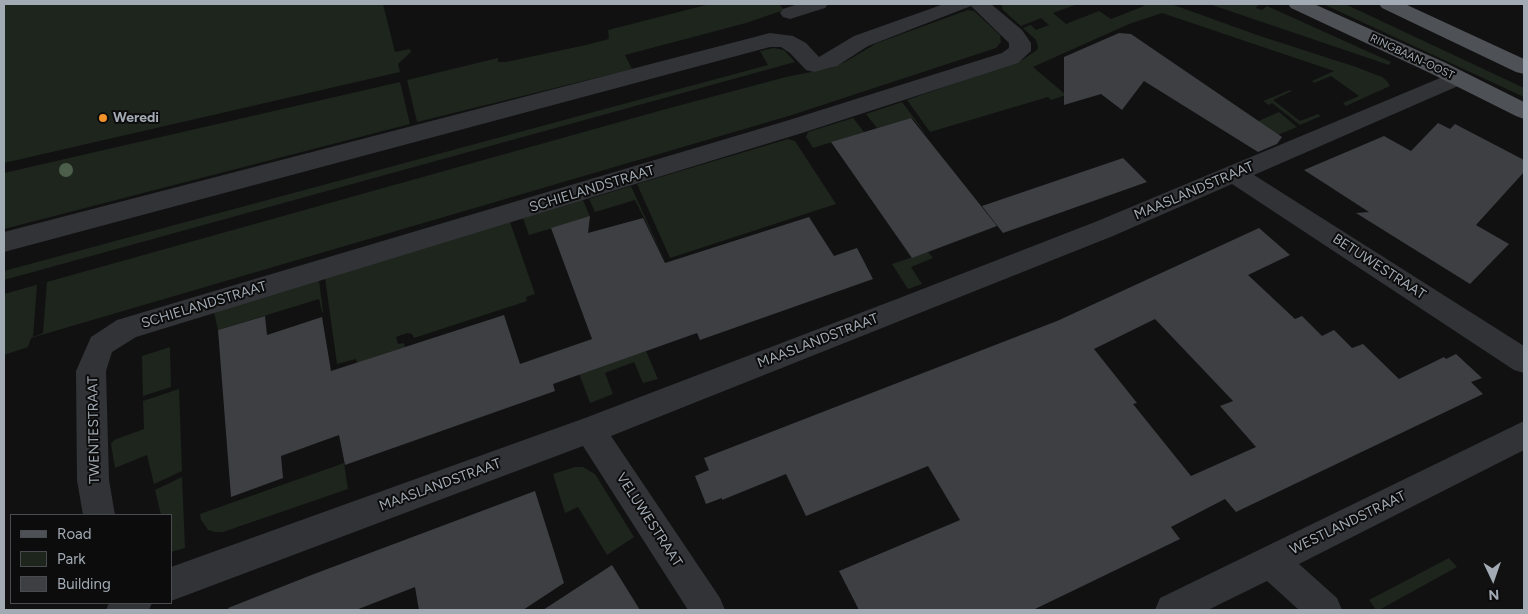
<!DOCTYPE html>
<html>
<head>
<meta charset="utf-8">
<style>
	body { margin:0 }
	#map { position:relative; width:1528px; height:614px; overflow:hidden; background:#111112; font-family:Figtree,sans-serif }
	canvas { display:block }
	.frame { position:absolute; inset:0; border:5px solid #a2aab3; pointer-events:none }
	.legend { position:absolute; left:10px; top:514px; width:162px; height:90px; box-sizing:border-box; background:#0c0c0d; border:1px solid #484b4f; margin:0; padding:6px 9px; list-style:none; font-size:15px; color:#a2aab3 }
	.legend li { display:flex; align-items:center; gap:10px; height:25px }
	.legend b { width:25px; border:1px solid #484b4f }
	.north { position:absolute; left:1468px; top:554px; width:50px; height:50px; -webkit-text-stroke:4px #0c0c0d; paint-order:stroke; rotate:177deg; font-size:14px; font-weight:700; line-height:20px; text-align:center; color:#a2aab3 }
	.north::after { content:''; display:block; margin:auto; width:18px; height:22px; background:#a2aab3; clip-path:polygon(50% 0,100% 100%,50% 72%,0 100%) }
</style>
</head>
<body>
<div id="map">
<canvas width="1528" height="614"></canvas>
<div class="frame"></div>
<ul class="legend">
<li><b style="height:6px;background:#4e5156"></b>Road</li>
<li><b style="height:14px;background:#1d251d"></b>Park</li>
<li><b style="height:14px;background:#3d3f42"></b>Building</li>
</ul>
<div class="north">N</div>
</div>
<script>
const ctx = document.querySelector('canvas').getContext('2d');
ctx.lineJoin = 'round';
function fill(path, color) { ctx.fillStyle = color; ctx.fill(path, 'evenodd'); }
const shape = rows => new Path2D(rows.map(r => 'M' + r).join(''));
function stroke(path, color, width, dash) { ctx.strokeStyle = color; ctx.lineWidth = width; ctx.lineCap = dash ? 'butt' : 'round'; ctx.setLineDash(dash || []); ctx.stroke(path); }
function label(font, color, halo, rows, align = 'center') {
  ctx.font = font + ' Figtree,sans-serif'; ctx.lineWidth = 4; ctx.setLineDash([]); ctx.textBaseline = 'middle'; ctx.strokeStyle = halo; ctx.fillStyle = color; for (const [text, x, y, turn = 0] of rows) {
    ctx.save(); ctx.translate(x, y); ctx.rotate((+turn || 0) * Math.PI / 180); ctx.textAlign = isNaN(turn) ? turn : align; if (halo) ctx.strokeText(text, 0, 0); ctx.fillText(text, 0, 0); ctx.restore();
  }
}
const green = shape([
	[4,4,383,4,395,52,410,49,411,52,398,64,400,72,4,163],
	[710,4,779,4,784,10,746,23,625,55,632,69,417,122,407,80,498,58,498,62,506,62,586,45,609,39,608,30],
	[1001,4,1078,4,1053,13,1066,24,1099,11,1111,19,1144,6,1141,4,1171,4,1260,36,1356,67,1382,77,1387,81,1390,86,1346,106,1343,103,1359,96,1331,76,1314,83,1312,81,1334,71,1162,13,1129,24,1033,67,1066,95,1051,100,1048,97,930,132,907,100,1022,60,1037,50,1038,47,1036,40,1023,28,1031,25,1036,30,1049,25,1041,18,1021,26,1003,10],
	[1209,4,1259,4,1256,8,1262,10,1267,6,1391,62,1389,65],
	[1323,4,1345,4,1524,88,1524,97],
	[968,10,974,11,1000,35,1001,42,996,48,792,115,31,338,28,347,4,355,4,294,666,109,786,77,831,68,845,62,877,43],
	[47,282,43,333,33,337,37,285],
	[774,48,784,50,795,62,4,280,4,271,768,65,760,51],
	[400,82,410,124,4,229,4,173],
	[1290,90,1292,91,1273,100,1300,121,1318,114,1321,116,1300,125,1272,103,1269,105,1263,101],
	[902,102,929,138,912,118,877,128,866,114],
	[1279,112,1297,127,1263,141,1245,127],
	[853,118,864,132,813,148,806,137,808,132],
	[788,139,795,141,836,204,670,258,637,184],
	[631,186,655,239,669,269,635,200,595,212,589,199],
	[583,200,590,217,529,235,523,218],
	[510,222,535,294,526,297,527,301,414,338,412,334,407,333,396,337,398,344,404,343,405,347,357,363,356,359,337,364,325,278],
	[928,252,933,258,911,267,922,284,908,289,892,264],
	[319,280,323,312,322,312,319,299,218,330,214,312],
	[170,347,171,387,143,396,142,356],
	[646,351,658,379,643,383,634,362,605,373,613,394,590,403,578,371],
	[179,389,182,471,154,484,147,455,115,468,111,444,114,440,144,429,143,401],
	[344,463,348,489,223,532,215,532,208,530,201,520,200,514],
	[575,467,583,467,595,474,634,537,607,555,578,507,565,513,553,474],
	[182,477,185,548,171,552,171,515,161,515,155,490],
	[1449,558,1457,567,1379,610,1376,610,1369,600]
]);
const building = shape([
	[1119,33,1131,34,1282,137,1277,144,1258,152,1144,81,1122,110,1101,94,1064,105,1064,57],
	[911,118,997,226,912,258,831,142],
	[1438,123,1450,129,1455,124,1524,160,1524,172,1476,225,1509,244,1470,284,1356,213,1369,212,1304,170,1384,136,1411,151],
	[1123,158,1147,182,1003,233,982,206],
	[590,216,588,233,643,218,665,263,809,217,834,256,857,248,873,279,700,340,697,333,553,384,555,391,345,465,339,435,281,456,283,478,231,497,218,330,265,316,267,335,322,317,331,371,504,315,520,364,592,339,551,228],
	[1259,228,1290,255,1248,275,1295,319,1302,316,1322,336,1334,330,1352,348,1363,344,1399,379,1444,357,1446,359,1456,354,1482,378,1471,382,1483,394,1236,512,1225,499,1171,527,1180,539,1033,610,859,610,839,571,960,520,928,466,806,516,786,474,722,500,722,498,706,504,695,476,709,470,704,458,1057,321],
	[1155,319,1233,401,1220,406,1256,447,1191,476,1133,404,1137,403,1094,349],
	[535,491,564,583,523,610,419,610,415,587,356,610,229,610,228,608,314,574],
	[612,565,640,610,543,610]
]);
const minor = shape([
	[798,4,828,4,825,8,790,19,783,17,780,13,783,9,798,4],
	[944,4,991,4,1022,30,1031,43,1031,51,1018,63,802,133,136,337,112,352,106,371,109,480,115,515,83,515,77,480,76,371,91,337,117,320,786,121,1002,53,1009,48,1009,43,971,6,868,46,837,66,814,72,806,70,790,53,781,47,770,47,4,252,4,232,770,33,793,36,806,43,819,57,854,36,944,4],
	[1457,71,1465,73,1468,78,1465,83,1254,175,1524,346,1524,373,1514,370,1232,184,1113,236,611,436,720,598,725,610,688,610,583,446,171,601,171,567,585,418,902,297,1095,222,1457,71],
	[1524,421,1524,450,1299,564,1337,598,1342,610,1299,610,1267,581,1208,610,1155,610,1160,598,1524,421],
	[109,603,152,603,149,610,106,610,109,603]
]);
const major = shape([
	[1288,4,1314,4,1446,63,1524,102,1524,119,1516,116,1430,73,1291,8,1288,4],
	[1379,4,1405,4,1524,59,1524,74,1516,72,1382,8,1379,4]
]);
const trees = [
	[66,170]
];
const markers = [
	[103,118,5,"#f1912a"]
];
const farStreetnames = [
	["RINGBAAN-OOST",1412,57,25]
];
const poiNames = [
	["Weredi",113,118]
];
const streetNames = [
	["SCHIELANDSTRAAT",592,189,-17],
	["MAASLANDSTRAAT",1194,191,-23],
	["BETUWESTRAAT",1379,267,33],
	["SCHIELANDSTRAAT",204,305,-17],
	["MAASLANDSTRAAT",818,341,-21],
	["TWENTESTRAAT",94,430,-91],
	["MAASLANDSTRAAT",440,485,-20],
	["VELUWESTRAAT",649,520,57],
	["WESTLANDSTRAAT",1348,523,-26]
];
fill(green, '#1d251d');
fill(building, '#3d3f42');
fill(minor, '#323337');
fill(major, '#4e5156');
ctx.fillStyle = '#4c5f4b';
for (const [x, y] of trees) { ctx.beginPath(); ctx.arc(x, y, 7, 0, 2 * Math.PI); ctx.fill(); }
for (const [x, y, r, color] of markers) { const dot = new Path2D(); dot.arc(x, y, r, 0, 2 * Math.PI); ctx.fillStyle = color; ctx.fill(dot); stroke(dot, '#0c0c0d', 2); }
label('11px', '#a2aab3', '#0c0c0d', farStreetnames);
label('bold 14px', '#a2aab3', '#0c0c0d', poiNames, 'left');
label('14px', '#a2aab3', '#0c0c0d', streetNames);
</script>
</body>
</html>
